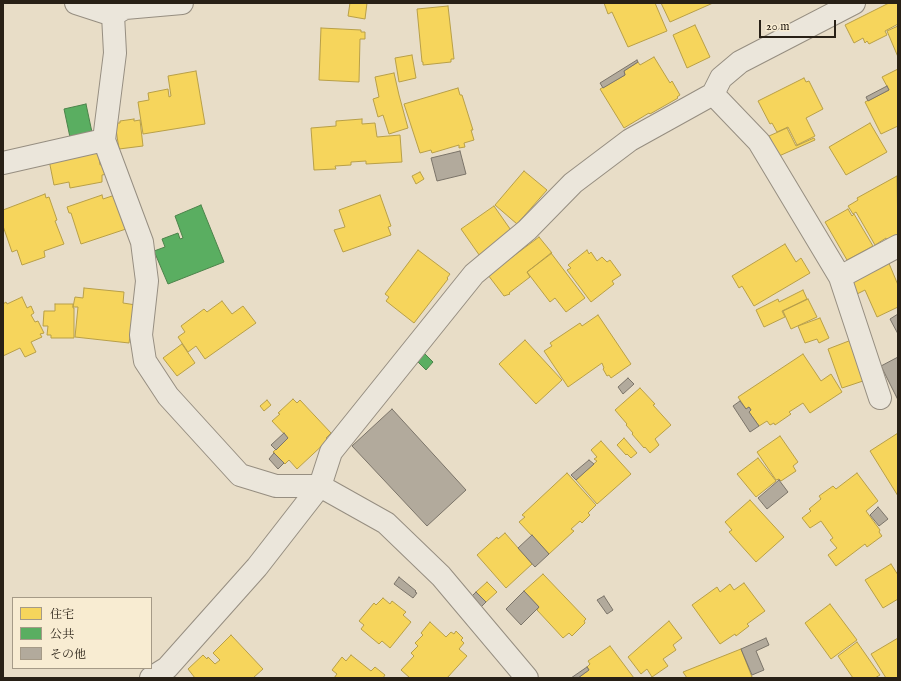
<!DOCTYPE html>
<html>
<head>
<meta charset="utf-8">
<style>
	body { margin:0 }
	#map { position:relative; width:901px; height:681px; overflow:hidden; background:#e8ddc7; font-family:"IM FELL English","Noto Serif JP",serif }
	canvas { display:block }
	.frame { position:absolute; inset:0; border:4px solid #282016; pointer-events:none }
	.legend { position:absolute; left:12px; top:597px; width:140px; height:72px; box-sizing:border-box; background:#f8ecd2; border:1px solid #a59a87; margin:0; padding:5px 7px; list-style:none; font-size:12px; color:#282016 }
	.legend li { display:flex; align-items:center; gap:8px; height:20px }
	.legend b { width:20px; border:1px solid #a59a87 }
	.scale { position:absolute; left:759px; top:20px; width:77px; height:18px; box-sizing:border-box; border:2px solid #282016; border-top:0; padding-left:5px; font-size:12px; line-height:14px; white-space:nowrap; color:#282016; -webkit-text-stroke:3px #f8ecd2; paint-order:stroke }
</style>
</head>
<body>
<div id="map">
<canvas width="901" height="681"></canvas>
<div class="frame"></div>
<ul class="legend">
<li><b style="height:11px;background:#f6d55c"></b>住宅</li>
<li><b style="height:11px;background:#5aae61"></b>公共</li>
<li><b style="height:11px;background:#b2aa9c"></b>その他</li>
</ul>
<div class="scale">20 m</div>
</div>
<script>
const ctx = document.querySelector('canvas').getContext('2d');
ctx.lineJoin = 'round';
function fill(path, color) { ctx.fillStyle = color; ctx.fill(path, 'evenodd'); }
const shape = rows => new Path2D(rows.map(r => 'M' + r).join(''));
function stroke(path, color, width, dash) { ctx.strokeStyle = color; ctx.lineWidth = width; ctx.lineCap = dash ? 'butt' : 'round'; ctx.setLineDash(dash || []); ctx.stroke(path); }
const homes = shape([
	[350,3,367,3,365,19,348,16,350,3],
	[604,3,655,3,667,31,628,47,612,12,608,14,604,3],
	[661,3,713,3,670,22,661,3],
	[889,3,898,3,898,24,885,31,887,35,869,44,867,41,865,43,863,38,854,43,845,25,889,3],
	[448,6,454,59,451,59,451,62,423,65,423,62,422,62,417,9,448,6],
	[695,25,710,57,687,68,673,35,695,25],
	[898,26,898,57,887,31,898,26],
	[321,28,361,30,361,32,365,32,365,39,360,39,359,82,319,80,321,28],
	[412,55,416,78,399,82,395,58,412,55],
	[654,57,670,83,672,81,680,95,677,97,678,98,650,114,649,113,624,128,600,89,625,75,624,71,638,62,640,65,654,57],
	[898,69,898,126,881,134,865,102,889,90,882,77,898,69],
	[196,71,205,124,143,134,138,102,149,100,148,93,168,89,169,97,171,96,168,76,196,71],
	[394,73,399,95,408,128,389,134,383,115,378,117,373,99,379,97,375,77,394,73],
	[804,78,806,82,809,81,823,109,806,118,815,136,797,145,788,127,777,132,772,123,770,124,758,101,804,78],
	[458,88,460,95,462,95,473,130,471,130,474,140,464,143,465,147,459,148,459,145,432,153,431,150,420,153,404,104,458,88],
	[134,119,134,121,140,120,143,146,119,149,115,123,120,123,120,121,134,119],
	[362,119,362,124,375,123,377,137,400,135,402,162,366,164,366,161,351,162,351,165,335,166,336,169,314,170,311,128,336,126,336,121,362,119],
	[870,123,887,152,846,175,829,147,870,123],
	[787,128,796,146,814,138,815,140,779,156,769,136,787,128],
	[98,151,100,165,105,164,107,174,102,175,102,182,70,188,69,182,54,185,49,160,98,151],
	[524,171,547,190,517,224,495,205,524,171],
	[420,172,424,179,416,184,412,176,420,172],
	[897,176,898,236,888,242,886,238,875,245,856,212,853,214,848,206,858,200,857,198,897,176],
	[45,194,46,198,49,197,57,220,55,221,64,244,44,251,45,257,22,265,17,250,12,252,3,226,3,210,45,194],
	[102,195,103,199,115,195,126,229,81,244,71,213,69,213,67,207,102,195],
	[380,195,391,226,388,227,391,235,343,252,334,230,345,227,339,210,380,195],
	[494,206,515,236,482,259,461,229,494,206],
	[848,209,852,216,854,214,873,246,847,260,825,222,848,209],
	[539,237,552,253,527,272,530,277,509,293,510,294,504,296,488,275,539,237],
	[785,244,796,262,801,258,810,273,754,306,742,286,739,288,732,276,785,244],
	[418,250,450,274,447,278,448,279,414,323,386,301,389,297,385,294,418,250],
	[587,250,589,254,591,252,597,261,602,257,607,262,610,260,621,275,612,281,614,284,591,302,567,270,571,268,568,265,587,250],
	[551,253,585,298,566,312,555,298,550,302,527,272,551,253],
	[888,261,898,285,898,307,877,317,865,290,857,294,849,277,888,261],
	[84,288,124,292,123,303,136,305,133,316,129,343,75,337,78,307,73,307,75,297,83,298,84,288],
	[803,290,807,299,782,311,785,317,764,327,756,310,778,299,779,302,803,290],
	[22,297,27,308,31,306,34,313,31,315,35,322,38,321,44,333,40,334,42,337,31,342,36,352,25,357,20,348,3,356,3,304,6,302,7,304,22,297],
	[808,299,817,317,791,329,783,311,808,299],
	[222,301,232,314,243,306,256,323,205,359,196,346,188,352,178,337,185,332,181,326,204,309,207,312,222,301],
	[55,304,73,304,73,308,74,308,74,338,51,338,51,335,47,335,48,326,43,326,44,311,55,311,55,304],
	[598,315,631,364,611,378,609,375,607,376,603,369,604,368,602,363,568,387,544,351,552,346,550,343,580,323,582,326,598,315],
	[820,318,829,338,819,343,817,339,805,343,798,326,820,318],
	[854,339,869,379,842,388,828,349,854,339],
	[525,340,562,380,536,404,499,364,525,340],
	[182,344,195,363,177,376,163,358,182,344],
	[803,354,821,381,831,374,842,392,810,413,803,403,789,412,791,414,775,425,774,423,770,425,767,421,759,426,749,412,751,410,749,407,746,409,738,397,803,354],
	[640,388,655,404,653,405,671,425,655,439,659,445,650,453,645,447,644,448,632,434,633,433,626,425,627,424,615,410,640,388],
	[293,399,297,403,300,400,331,433,326,438,328,440,297,469,289,460,285,464,273,452,288,438,272,421,280,414,278,413,293,399],
	[267,400,271,405,264,411,260,406,267,400],
	[898,433,898,496,870,451,898,433],
	[780,436,798,462,793,466,796,471,781,481,779,479,776,480,757,452,780,436],
	[624,438,637,453,631,458,627,454,626,455,617,445,624,438],
	[601,441,631,474,597,504,576,480,597,461,594,459,597,457,591,450,601,441],
	[758,458,776,481,756,497,737,474,758,458],
	[567,473,596,505,588,513,590,515,582,523,580,521,571,529,574,531,549,554,519,522,525,517,522,515,567,473],
	[857,473,878,501,866,511,880,530,879,532,882,536,867,547,865,544,836,566,828,555,837,548,830,540,833,538,821,521,810,528,802,518,811,511,809,509,821,499,819,496,833,486,836,489,857,473],
	[750,500,784,537,756,562,729,532,732,530,725,522,750,500],
	[505,533,532,564,506,588,477,555,497,537,498,539,505,533],
	[891,564,898,575,898,599,883,608,865,580,891,564],
	[543,574,586,619,584,621,585,623,572,636,569,633,563,638,537,610,539,607,524,591,543,574],
	[487,582,497,592,486,602,476,592,487,582],
	[744,583,765,611,747,624,749,626,736,636,735,634,720,644,692,605,717,587,720,592,730,584,734,590,744,583],
	[383,598,390,604,392,601,406,612,403,615,411,622,390,648,382,641,379,644,361,629,364,625,359,621,374,603,376,605,383,598],
	[830,604,857,640,831,659,805,623,830,604],
	[669,621,682,638,673,645,676,650,663,659,668,666,652,677,647,669,641,674,628,657,669,621],
	[430,622,446,637,451,632,454,634,456,631,463,638,461,640,464,643,459,649,467,656,447,678,410,678,401,670,414,656,411,653,418,646,415,643,423,635,421,633,430,622],
	[231,635,263,669,253,678,195,678,188,669,203,655,207,659,208,657,215,664,220,660,213,653,231,635],
	[898,638,898,678,886,678,871,654,898,638],
	[857,642,880,675,875,678,853,678,838,656,857,642],
	[610,646,634,678,578,678,589,670,587,667,590,664,588,661,610,646],
	[741,649,752,677,749,678,687,678,683,672,741,649],
	[351,655,371,671,375,667,385,675,383,678,334,678,337,674,332,670,342,657,346,661,351,655]
]);
const public = shape([
	[86,104,93,137,71,142,64,109,86,104],
	[201,205,224,262,168,284,154,251,165,247,162,239,178,233,180,239,183,238,175,216,201,205],
	[424,353,433,362,426,370,417,361,424,353]
]);
const building = shape([
	[637,60,638,62,624,71,625,75,603,88,600,83,637,60],
	[887,86,889,90,868,101,866,97,887,86],
	[460,151,466,174,437,181,431,158,460,151],
	[898,314,898,334,890,319,898,314],
	[898,357,898,400,881,366,898,357],
	[628,378,634,384,623,394,618,387,628,378],
	[740,401,746,409,749,407,751,410,749,412,759,426,750,432,733,406,740,401],
	[392,409,466,490,427,526,352,446,392,409],
	[284,433,288,438,276,450,271,445,284,433],
	[274,453,284,463,278,469,269,459,274,453],
	[589,460,594,464,576,480,571,475,589,460],
	[779,480,788,492,767,509,758,498,779,480],
	[878,507,888,519,879,526,870,515,878,507],
	[532,535,549,554,535,567,518,548,532,535],
	[399,577,416,591,415,592,417,593,413,598,394,584,399,577],
	[524,591,539,607,521,625,506,609,524,591],
	[476,592,486,602,480,608,471,597,476,592],
	[604,596,613,610,607,614,597,600,604,596],
	[766,638,769,645,756,651,764,670,752,675,741,649,766,638],
	[587,667,589,670,578,678,571,678,587,667]
]);
const minor = shape([
	[76,3,113,15,125,8,182,3],
	[113,15,115,53,104,140,142,242,147,281,141,335,145,361,168,396,240,475,276,486,320,486,386,523,441,576,527,678],
	[713,94,759,142,840,277,880,398],
	[3,163,104,140],
	[840,277,898,246],
	[151,678,167,668,257,567,320,486,331,452,474,274,527,230,573,183,630,140,713,94,721,78,740,62,854,3]
]);
fill(homes, '#f6d55c');
stroke(homes, '#b89f47', 1);
fill(public, '#5aae61');
stroke(public, '#4b834a', 1);
fill(building, '#b2aa9c');
stroke(building, '#7b7469', 1);
stroke(minor, '#968e81', 24);
stroke(minor, '#ebe6db', 22);
</script>
</body>
</html>
